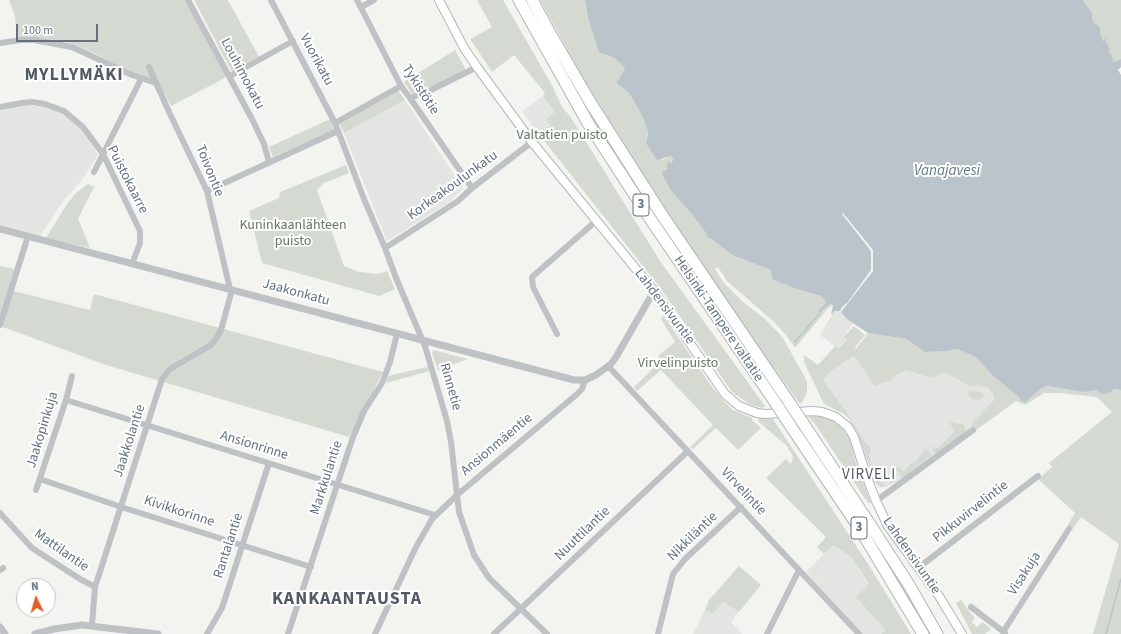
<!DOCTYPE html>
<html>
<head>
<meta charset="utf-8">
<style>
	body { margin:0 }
	#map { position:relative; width:1121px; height:634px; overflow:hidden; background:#f3f4ef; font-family:"Source Sans 3",sans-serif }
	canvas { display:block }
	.north { position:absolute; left:16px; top:578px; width:40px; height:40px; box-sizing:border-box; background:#fff; border:1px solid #c1c6cc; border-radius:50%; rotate:355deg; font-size:11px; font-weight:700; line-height:16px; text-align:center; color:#637180 }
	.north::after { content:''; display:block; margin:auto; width:14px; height:18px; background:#df6024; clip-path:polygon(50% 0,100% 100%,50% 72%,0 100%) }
	.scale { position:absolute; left:16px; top:24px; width:82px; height:18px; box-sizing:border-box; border:2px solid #637180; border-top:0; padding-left:5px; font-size:12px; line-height:14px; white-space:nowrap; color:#637180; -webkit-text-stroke:3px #fff; paint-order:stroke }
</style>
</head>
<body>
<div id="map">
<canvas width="1121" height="634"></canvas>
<div class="north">N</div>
<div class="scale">100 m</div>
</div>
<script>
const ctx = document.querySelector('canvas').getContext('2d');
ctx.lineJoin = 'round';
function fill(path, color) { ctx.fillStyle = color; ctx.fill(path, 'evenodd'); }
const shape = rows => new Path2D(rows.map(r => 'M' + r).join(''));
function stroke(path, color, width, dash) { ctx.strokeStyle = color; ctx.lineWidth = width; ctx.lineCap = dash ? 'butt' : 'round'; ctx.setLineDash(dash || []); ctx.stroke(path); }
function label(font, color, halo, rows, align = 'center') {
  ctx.font = font + ' "Source Sans 3",sans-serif'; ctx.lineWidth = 4; ctx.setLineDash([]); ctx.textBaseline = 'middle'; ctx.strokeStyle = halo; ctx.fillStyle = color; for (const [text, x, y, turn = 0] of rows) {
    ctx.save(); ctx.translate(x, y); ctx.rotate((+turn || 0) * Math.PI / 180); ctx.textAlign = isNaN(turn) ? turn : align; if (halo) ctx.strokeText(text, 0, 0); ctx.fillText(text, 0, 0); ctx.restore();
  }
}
const built = shape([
	[543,96,555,113,550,124,538,133,522,111],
	[405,100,463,188,451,201,387,241,344,133],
	[22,105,45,107,63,113,81,129,94,147,98,155,80,183,64,200,40,236,0,226,0,111],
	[838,310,853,323,844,337,847,339,837,348,820,335,834,311],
	[854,356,891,380,898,374,906,370,919,373,944,372,969,386,987,387,994,395,994,400,971,424,975,431,898,488,894,481,883,485,880,482,871,464,869,455,871,449,863,439,847,412,823,380,830,372],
	[834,544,852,558,869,585,856,597,885,630,881,634,862,634,806,572],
	[723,602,739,612,731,622,742,634,693,634,705,610,713,614]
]);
const green = shape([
	[9,0,186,0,227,76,223,79,171,106,158,82,133,73,94,53,71,43,25,37,17,38,15,16],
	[194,0,228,0,259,57,232,72],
	[477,0,503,0,553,87,562,107,570,116,660,261,765,406,762,408,749,404,732,392,661,289,538,133,550,125,546,119,555,112,543,96,545,93,514,55,492,72,470,39,492,27],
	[540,0,585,0,588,18,605,55,614,58,620,63,625,69,616,83,629,93,639,110,644,120,648,132,646,138,662,160,671,156,673,159,662,174,670,189,677,198,691,213,706,233,708,238,713,240,732,255,771,270,773,279,796,289,821,296,826,303,821,308,819,314,827,306,832,304,833,305,829,307,795,348,786,335,774,322,727,281,718,267,715,269,723,282,743,302,765,319,783,338,807,381,807,393,804,399,801,403,800,404,773,367,736,313,702,267,627,154,579,71],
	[1083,0,1121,0,1121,59,1113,62,1101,35,1100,27,1093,22,1092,13],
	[455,50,466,70,434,86,412,94,404,82],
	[398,90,405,100,344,133,339,123],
	[330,119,334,130,273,157,269,147],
	[346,165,349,173,324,183,317,190,344,266,359,272,378,274,387,271,395,289,379,296,262,263,249,211,279,198,280,192],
	[88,184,94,187,78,219,90,248,46,238,67,204,76,193],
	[0,266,14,269,9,289,14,291,90,310,94,294,383,372,349,437,106,365,0,326],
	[663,315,712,387,726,403,733,410,752,418,752,420,761,428,738,450,716,428,693,449,690,447,713,425,661,370,637,391,634,387,661,361,658,356,675,342,661,319],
	[854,326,865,335,855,347,856,349,868,333,906,339,925,352,948,351,958,349,977,358,992,375,1020,398,1020,401,1022,402,1025,401,1042,388,1048,386,1071,390,1096,390,1100,393,1109,393,1115,389,1121,390,1121,634,1093,634,1119,544,1081,517,1072,530,1067,526,1075,513,1038,479,1052,467,1049,463,1112,412,1097,397,1059,393,1044,393,1025,405,1016,401,975,431,971,424,994,400,994,395,987,387,969,386,944,372,932,378,906,370,898,374,891,380,875,386,854,356,830,372,823,380,847,412,863,439,871,449,869,455,871,464,880,482,885,485,894,481,895,482,884,487,880,487,875,482,858,434,849,419,844,414,824,404,804,362,804,355,818,365,835,346,838,348,847,340,844,337],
	[433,350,468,359,438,370,432,353],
	[427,367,430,371,386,383,388,376],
	[972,390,981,392,984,395,983,398,977,400,972,399,969,396,968,392],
	[819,414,834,421,841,427,850,439,857,467,871,502,868,503,815,424,807,415],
	[759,417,773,419,870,567,911,634,881,634,885,630,856,597,869,584,852,558,834,545,824,554,817,547,826,537,766,478,786,459,791,464,793,457,787,446,760,423,758,420],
	[950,422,964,425,966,431,936,455,931,447,938,448,955,431,950,424],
	[925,449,927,449,932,455,902,478,896,469,898,467,904,472,910,464,916,462],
	[739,566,761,585,739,612,723,602,713,614,705,610,709,600],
	[961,600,972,615,975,617,972,622,977,627,983,622,991,629,985,634,972,634,956,603]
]);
const water = shape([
	[585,0,1083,0,1092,13,1093,22,1100,27,1101,35,1104,42,1104,38,1105,39,1110,50,1109,52,1112,56,1113,62,1121,59,1121,67,1118,70,1121,75,1121,390,1115,389,1109,393,1104,394,1100,393,1096,390,1084,392,1071,390,1048,386,1042,388,1025,402,1020,401,1020,398,992,375,977,358,958,349,948,351,925,352,906,339,868,333,848,320,840,311,834,311,833,313,831,314,833,306,832,304,827,306,819,314,819,310,826,303,821,296,796,289,772,279,771,270,732,255,713,240,708,238,706,233,691,213,677,198,670,189,662,174,663,171,667,169,667,163,672,162,673,159,671,156,657,160,646,143,648,132,644,120,639,110,629,93,616,83,625,69,620,63,614,58,599,52,588,18]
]);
const pier = shape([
	[843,213,873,250,873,271,841,312,840,311,842,307,847,303,871,270,871,251,842,214]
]);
const stream = shape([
	[795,342,819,314],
	[1106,634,1121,579]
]);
const minor = shape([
	[188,0,252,119,264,144,269,162],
	[271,0,335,123,364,199,385,248,396,278,425,346,447,421,451,442,459,512,474,555,489,578,547,634],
	[357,0,401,86,410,98,472,188],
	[361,7,374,0],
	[0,43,21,40,34,40,72,47,132,75,156,83],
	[149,67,170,114,207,191,230,289],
	[230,76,293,41],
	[410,98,431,90,477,67],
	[0,107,22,103,32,102,45,104,64,111,83,127,103,154,140,231,140,243,132,264],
	[335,123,401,86],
	[94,172,141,79],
	[207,191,338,131],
	[385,248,458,201,472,188,532,142],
	[0,325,28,236],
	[557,334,533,287,532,277,596,221],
	[609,367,859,634],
	[66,400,435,515],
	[40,479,121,507,311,567],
	[36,490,66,400,72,376],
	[876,501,973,430],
	[0,513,32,548,80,579,95,587],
	[918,568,1038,476],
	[0,570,3,568],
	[971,607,1005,633],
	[92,625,95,587,162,379,170,369,211,345,215,340,221,330,232,290],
	[1003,632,1069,529],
	[207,634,222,608,269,463],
	[288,634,353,437,364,411,382,383,390,362,397,334],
	[375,634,416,547,432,519,457,495,576,395,582,389,585,380],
	[494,634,688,451],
	[658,634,673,574,685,559,741,507],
	[767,634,799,570]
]);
const tertiary = shape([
	[0,229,574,380,585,380,596,375,611,364,616,357,654,291],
	[0,627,5,634],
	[35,634,54,629,82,625,158,634]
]);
const secondary = shape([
	[439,0,464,48,477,67,532,142,654,291,725,394,739,406,757,413,766,414,812,411,822,412,836,417,848,427,854,437,865,472,876,501,888,526,939,596,962,634]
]);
const motorway = shape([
	[519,0,588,123,651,220,775,402],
	[532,0,551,35,590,102,662,215,789,402],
	[790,425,860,529,923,634],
	[805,426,869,523,909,585,937,634]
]);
const motorwayBridge = shape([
	[775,402,790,425],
	[789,402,805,426]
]);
const shields = [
	[641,205,16],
	[859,528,16]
];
const shieldNames = [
	["3",641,205],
	["3",859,528]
];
const streetNames = [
	["Vuorikatu",316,60,62],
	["Louhimokatu",242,74,62],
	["Tykistötie",420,90,57],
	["Toivontie",209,171,68],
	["Puistokaarre",127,180,63],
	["Korkeakoulunkatu",453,186,-36],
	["Jaakonkatu",296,293,15],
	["Lahdensivuntie",664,307,53],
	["Helsinki-Tampere valtatie",718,319,56],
	["Rinnetie",450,387,74],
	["Jaakopinkuja",43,430,-73],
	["Jaakkolantie",130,441,-72],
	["Ansionmäentie",497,445,-40],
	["Ansionrinne",254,446,17],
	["Markkulantie",327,478,-72],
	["Virvelintie",743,492,47],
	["Kivikkorinne",179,512,18],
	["Pikkuvirvelintie",971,512,-38],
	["Nuuttilantie",583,534,-44],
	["Nikkiläntie",693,537,-44],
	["Rantalantie",229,546,-72],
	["Mattilantie",61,551,35],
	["Lahdensivuntie",911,556,55],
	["Visakuja",1025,574,-57]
];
const parkNames = [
	["Valtatien puisto",562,136],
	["Kuninkaanlähteen",293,226],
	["puisto",293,242],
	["Virvelinpuisto",678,364]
];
const waterNames = [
	["Vanajavesi",947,172]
];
const neighbourhoodNames = [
	["VIRVELI",869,476]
];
const districtNames = [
	["MYLLYMÄKI",74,76],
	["KANKAANTAUSTA",347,600]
];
fill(built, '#e4e5e3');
fill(green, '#d4dad1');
fill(water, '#bac4ca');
fill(pier, '#f3f4ef');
stroke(stream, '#bac4ca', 1.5);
stroke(secondary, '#b3b7bc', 10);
stroke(motorway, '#b3b6b9', 13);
stroke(minor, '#bec2c5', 6);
stroke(tertiary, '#bec2c5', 7);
stroke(secondary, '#fff', 8);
stroke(motorway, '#fff', 11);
stroke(motorwayBridge, '#b3b6b9', 13, []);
stroke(motorwayBridge, '#fff', 11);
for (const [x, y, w] of shields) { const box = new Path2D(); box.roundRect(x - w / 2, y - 11, w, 22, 3); ctx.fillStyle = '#fff'; ctx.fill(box); stroke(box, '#637180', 1); }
label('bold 13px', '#637180', null, shieldNames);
label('14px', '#637180', '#fff', streetNames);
label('14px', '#647762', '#fff', parkNames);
label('italic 15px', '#637985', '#fff', waterNames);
ctx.letterSpacing = '1px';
label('15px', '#515a65', '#fff', neighbourhoodNames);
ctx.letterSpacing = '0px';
ctx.letterSpacing = '1px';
label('bold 18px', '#515a65', '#fff', districtNames);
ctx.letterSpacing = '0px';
</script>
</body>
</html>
